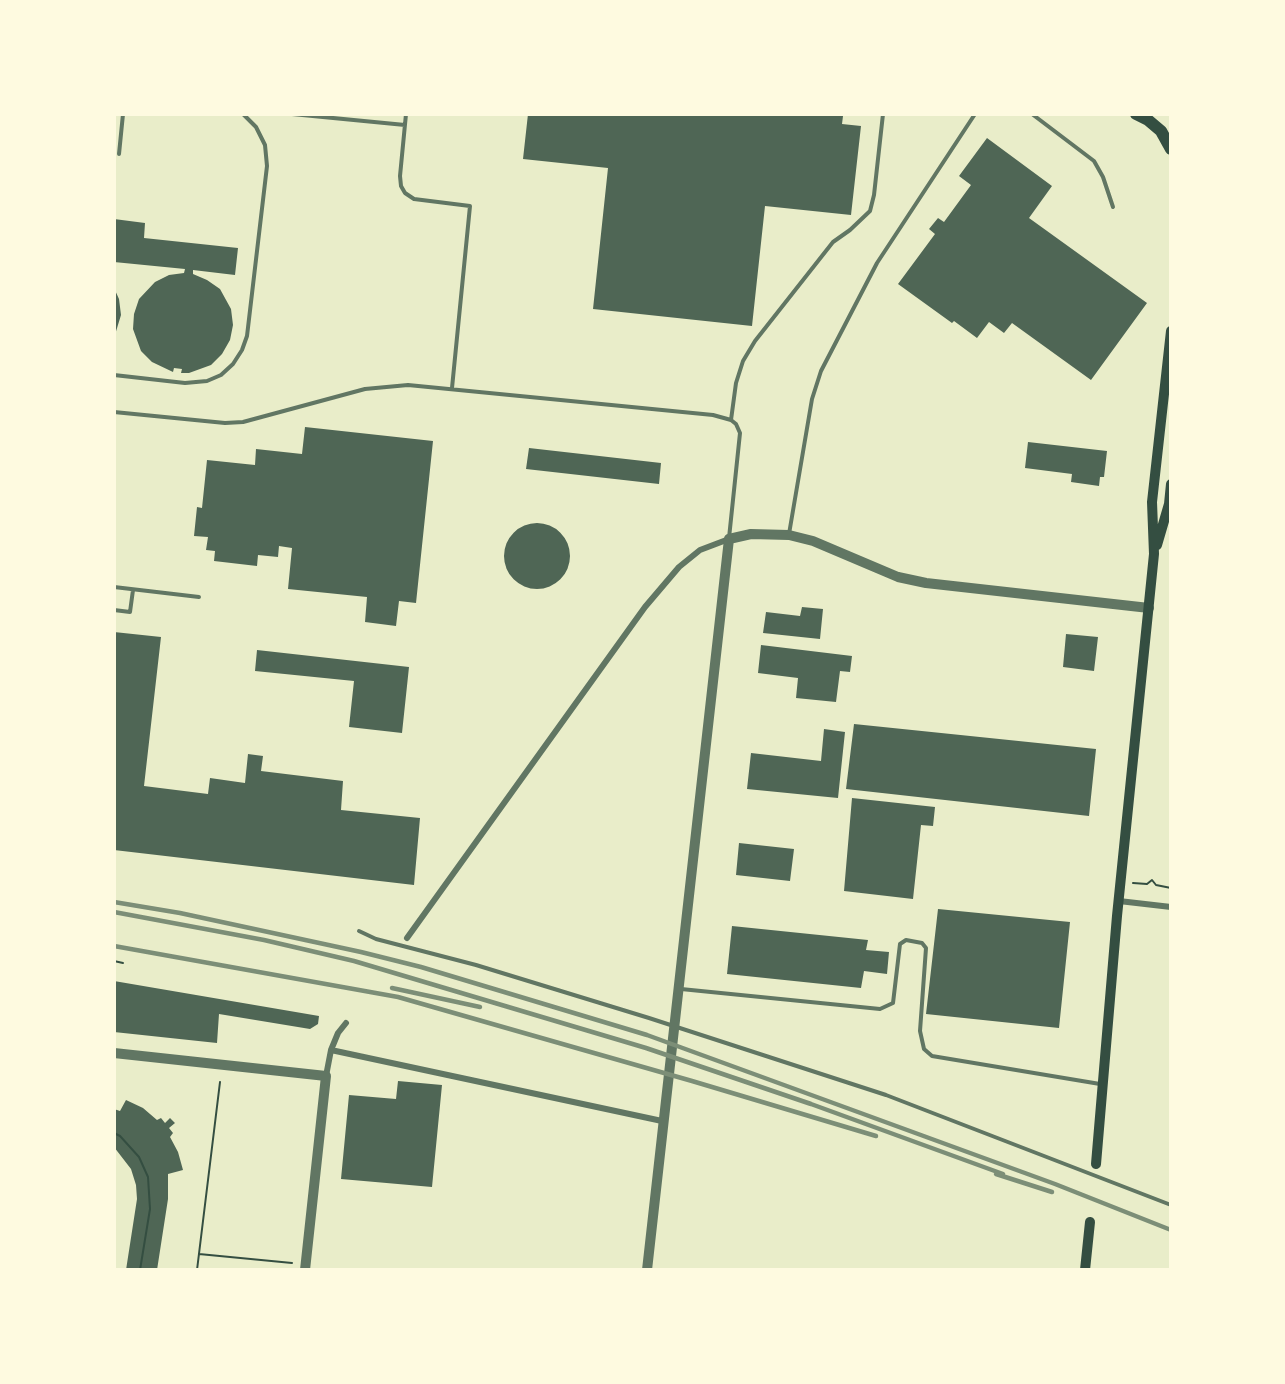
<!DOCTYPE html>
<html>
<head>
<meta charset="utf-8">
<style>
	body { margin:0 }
	#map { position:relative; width:1285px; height:1384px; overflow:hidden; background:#e9edc9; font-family:"Archivo Narrow",sans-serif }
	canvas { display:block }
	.frame { position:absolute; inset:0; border:116px solid #fefae0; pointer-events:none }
</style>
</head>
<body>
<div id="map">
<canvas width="1285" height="1384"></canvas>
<div class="frame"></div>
</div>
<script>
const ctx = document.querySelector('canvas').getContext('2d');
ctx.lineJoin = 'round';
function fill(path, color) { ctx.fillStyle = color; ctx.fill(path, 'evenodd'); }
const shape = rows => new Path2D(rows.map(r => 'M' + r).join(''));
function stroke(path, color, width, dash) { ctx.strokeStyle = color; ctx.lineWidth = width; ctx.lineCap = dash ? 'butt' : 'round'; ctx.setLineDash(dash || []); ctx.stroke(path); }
const building = shape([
	[528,114,825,114,843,116,842,124,861,126,851,215,765,206,752,326,593,309,608,168,523,159],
	[987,138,1052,186,1029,218,1147,303,1091,380,1012,323,1004,333,989,322,977,338,954,321,952,323,898,284,935,234,929,229,938,218,944,222,971,185,959,176],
	[114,219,145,223,144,238,238,248,235,275,193,270,193,274,207,280,220,289,231,309,233,325,230,340,222,354,211,365,189,373,181,373,182,369,174,368,173,372,152,362,141,351,133,329,134,314,139,299,155,282,169,275,184,273,185,269,114,262],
	[114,288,119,299,121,315,114,338],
	[305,427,433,441,416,603,399,601,396,626,365,622,367,597,288,589,292,548,279,546,278,557,258,555,257,566,214,561,215,551,206,550,208,537,194,536,197,507,202,508,207,460,255,465,256,449,302,454],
	[1028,442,1107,451,1104,477,1100,477,1099,486,1071,482,1072,474,1025,468],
	[529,448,661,463,659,484,526,469],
	'504 556a33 33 0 1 1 66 0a33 33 0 1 1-66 0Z',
	[802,607,823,609,820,639,763,633,766,612,800,616],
	[114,632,161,637,144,786,208,794,210,778,245,783,248,754,263,756,261,771,343,781,341,810,420,818,414,885,114,850],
	[1066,634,1098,637,1094,671,1063,667],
	[761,645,852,656,850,672,840,671,836,702,796,698,798,678,758,673],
	[257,650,409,667,402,733,349,727,354,681,255,671],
	[854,724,1096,749,1089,816,846,789],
	[824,729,845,732,838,798,747,789,751,753,821,761],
	[852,798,935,807,933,826,921,825,913,899,844,891],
	[739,843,794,849,790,881,736,875],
	[938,909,1070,922,1059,1028,926,1014],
	[732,926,868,940,866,950,889,952,887,974,864,971,861,988,727,974],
	[114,981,319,1016,318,1024,310,1029,219,1014,217,1043,114,1032],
	[398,1081,442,1085,432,1187,341,1179,349,1095,396,1099],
	[126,1100,143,1108,157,1120,161,1118,165,1123,170,1118,175,1123,169,1128,173,1133,170,1137,178,1152,183,1170,168,1174,168,1199,157,1270,126,1270,137,1199,136,1185,131,1169,114,1147,114,1109,120,1111]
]);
const path = shape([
	[1133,883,1147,884,1152,880,1156,885,1171,888],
	[114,961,123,963],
	[114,1133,120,1136,139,1157,148,1177,150,1209,140,1270],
	[199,1254,292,1263],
	[197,1270,220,1082]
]);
const service = shape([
	[292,114,405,125],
	[406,114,400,176,401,186,405,193,414,199,470,206,452,388],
	[1032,114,1094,161,1103,177,1113,207],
	[119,154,123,114],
	[114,375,185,383,207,381,221,375,233,364,242,350,247,336,267,166,265,145,256,127,243,114],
	[114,412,225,423,243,422,365,389,408,385,713,415,731,420,736,424,740,433,729,538],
	[731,420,736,383,743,361,755,341,833,242,850,230,870,211,874,195,883,114],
	[789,534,812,399,821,371,877,263,975,114],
	[114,587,199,597],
	[114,610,130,612,133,590],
	[359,931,376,939,476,965,649,1018,886,1095,1171,1205],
	[681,989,880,1009,893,1003,900,944,906,940,922,943,926,948,920,1031,924,1049,932,1056,1100,1084]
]);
const minor = shape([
	[1119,901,1171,907],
	[407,938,645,607,679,567,700,550,729,539],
	[331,1050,662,1121],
	[326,1076,331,1050,338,1033,346,1023]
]);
const tertiary = shape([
	[114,1053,326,1076,305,1270],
	[647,1270,729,539,751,534,789,535,813,541,898,577,926,583,1149,608]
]);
const secondary = shape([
	[1157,545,1169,504,1171,484],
	[1096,1164,1117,916,1154,554,1152,502,1171,331],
	[1085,1270,1090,1222]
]);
const primary = shape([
	[1136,114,1148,120,1161,131,1171,149]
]);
const rail = shape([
	[114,902,180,913,361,952,421,967,647,1035,1055,1184,1171,1230],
	[114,912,264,940,354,961,646,1048,811,1104,1003,1174],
	[114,946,398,997,692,1081,876,1136],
	[392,988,480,1007],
	[996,1174,1052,1192]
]);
fill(building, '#4f6655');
stroke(path, '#344e41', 2);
stroke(service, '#617663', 4);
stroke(minor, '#617663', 6);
stroke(tertiary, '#617663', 10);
stroke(secondary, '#344e41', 10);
stroke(primary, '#344e41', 12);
stroke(rail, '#7c8e77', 4.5);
</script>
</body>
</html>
